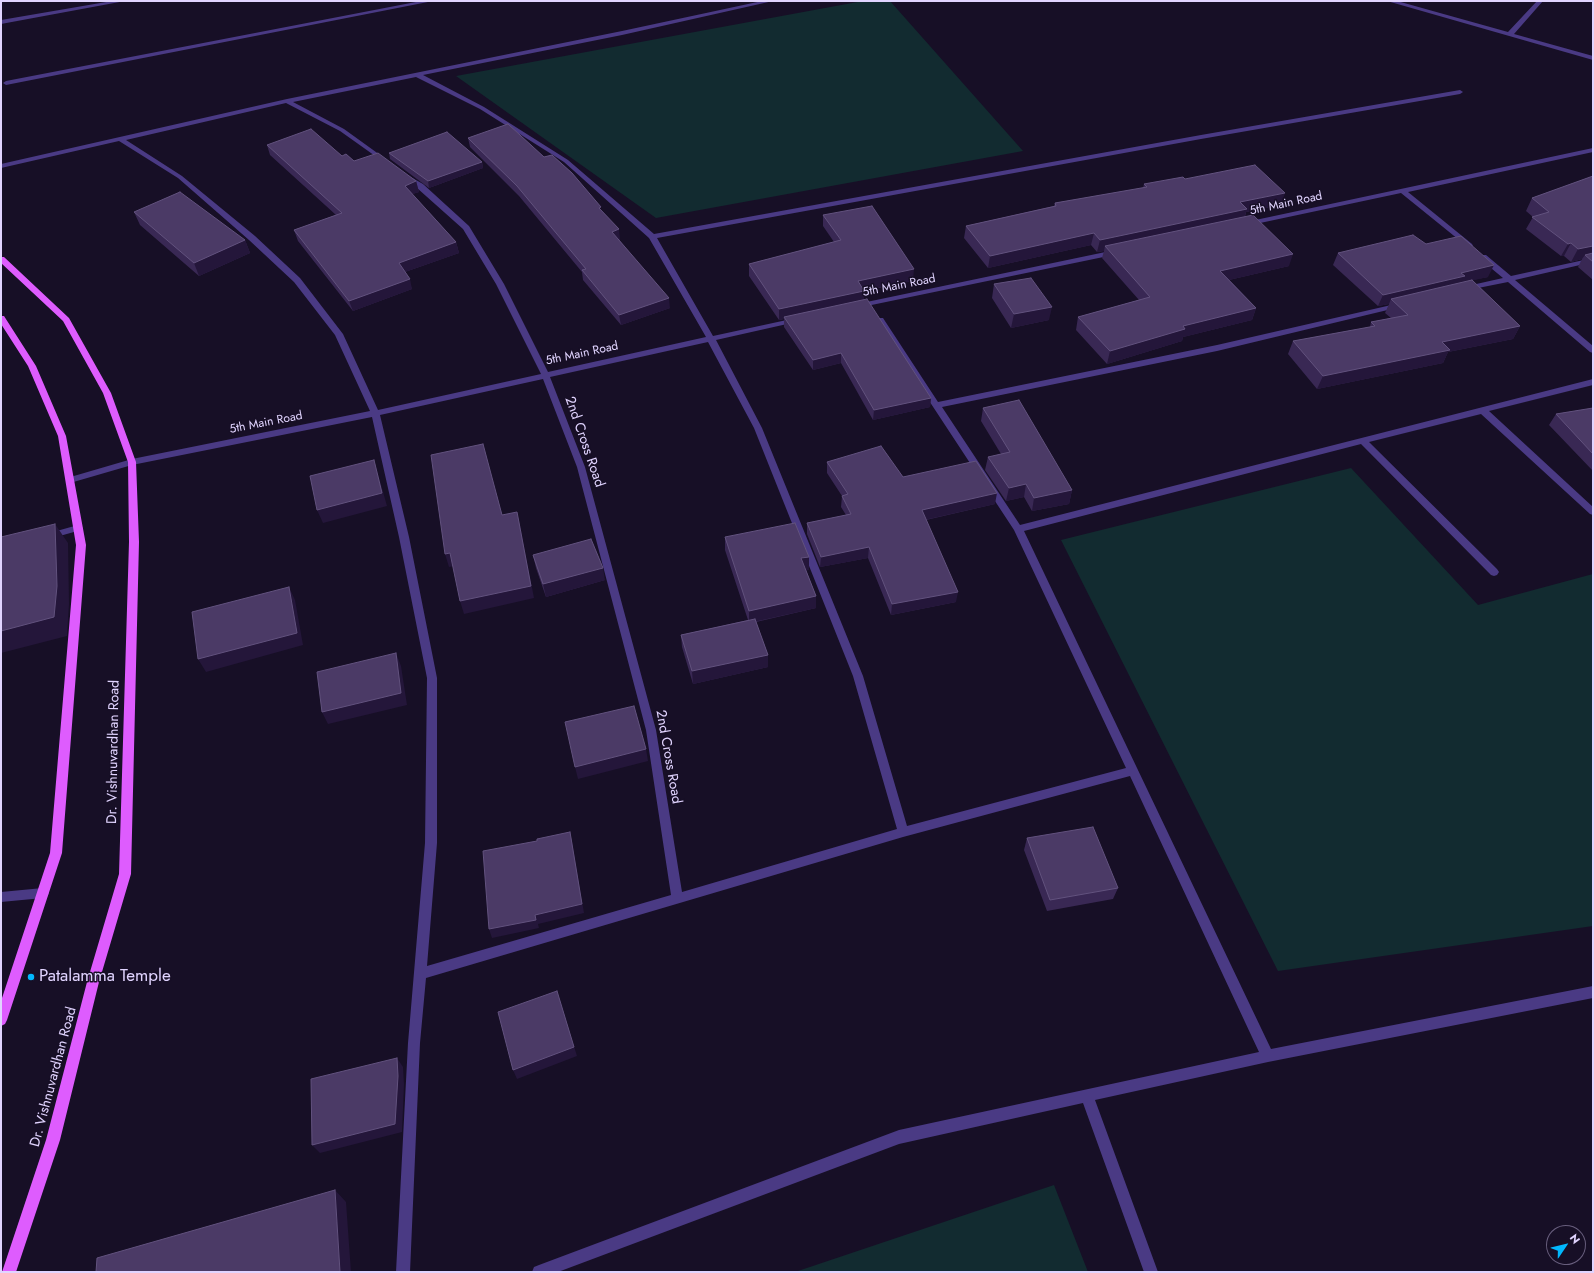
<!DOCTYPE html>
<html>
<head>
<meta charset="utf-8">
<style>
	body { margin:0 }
	#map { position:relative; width:1594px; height:1273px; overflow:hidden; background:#170f26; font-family:Jost,sans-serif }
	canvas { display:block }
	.frame { position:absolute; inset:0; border:2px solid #e1d4ff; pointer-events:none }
	.north { position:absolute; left:1546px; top:1225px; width:40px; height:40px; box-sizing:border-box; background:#170f26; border:1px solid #685e7d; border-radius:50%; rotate:55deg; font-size:11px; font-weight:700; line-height:16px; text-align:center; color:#e1d4ff }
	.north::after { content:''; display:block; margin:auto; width:14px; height:18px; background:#02b7fd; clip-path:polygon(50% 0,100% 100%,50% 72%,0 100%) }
</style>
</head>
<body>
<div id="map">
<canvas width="1594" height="1273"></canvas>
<div class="frame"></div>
<div class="north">N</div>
</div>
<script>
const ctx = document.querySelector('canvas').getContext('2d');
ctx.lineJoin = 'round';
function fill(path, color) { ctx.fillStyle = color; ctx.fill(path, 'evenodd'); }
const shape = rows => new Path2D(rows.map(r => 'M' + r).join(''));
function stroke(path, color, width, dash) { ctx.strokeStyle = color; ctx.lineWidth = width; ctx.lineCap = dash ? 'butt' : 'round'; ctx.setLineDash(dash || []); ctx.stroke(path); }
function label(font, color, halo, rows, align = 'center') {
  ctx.font = font + ' Jost,sans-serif'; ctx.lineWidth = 3; ctx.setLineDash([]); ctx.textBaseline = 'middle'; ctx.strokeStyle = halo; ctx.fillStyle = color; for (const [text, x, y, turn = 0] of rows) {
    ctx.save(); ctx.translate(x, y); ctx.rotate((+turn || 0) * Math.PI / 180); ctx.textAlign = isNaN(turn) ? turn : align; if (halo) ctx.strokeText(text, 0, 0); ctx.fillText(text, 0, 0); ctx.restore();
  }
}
const green = shape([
	[863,1,890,1,1023,151,656,218,456,76],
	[1351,468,1478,605,1593,574,1593,926,1278,971,1061,540],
	[1054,1185,1088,1272,795,1272]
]);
const minor = shape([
	[112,1,125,1,1,24,1,20,112,1],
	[421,1,433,1,6,85,3,83,6,81,421,1],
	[762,1,773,1,622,35,423,75,484,107,568,160,654,234,1201,135,1460,90,1463,92,1460,94,1201,139,657,238,713,336,796,318,800,320,796,322,716,340,762,428,863,676,907,826,1126,768,1014,530,876,320,877,318,883,318,938,402,1217,345,1400,303,1404,305,1400,307,1217,351,942,407,1020,525,1593,379,1593,385,1489,411,1593,507,1593,515,1590,514,1481,414,1369,442,1497,569,1499,572,1497,575,1494,576,1491,575,1361,444,1024,531,1271,1049,1593,986,1593,998,1268,1062,1095,1100,1158,1272,1144,1272,1083,1103,899,1144,558,1272,532,1272,534,1267,539,1265,899,1130,1259,1052,1130,776,903,837,426,978,420,1043,410,1272,396,1272,408,1043,425,843,427,678,399,537,372,417,132,465,70,483,66,480,67,478,132,459,370,411,335,335,294,282,249,240,178,178,119,141,1,168,1,164,287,99,622,31,762,1],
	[416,77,480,109,564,162,649,238,706,337,548,372,504,284,469,226,423,184,407,175,403,177,405,178,417,188,463,229,496,284,541,374,378,410,343,334,300,278,255,236,182,176,126,140,286,103,340,131,385,163,387,162,387,160,344,129,293,102,416,77],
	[708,342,754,428,853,676,897,829,682,892,656,730,585,467,550,377,708,342],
	[543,379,577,467,646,730,671,895,427,966,437,843,437,678,409,537,380,415,543,379],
	[1387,1,1397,1,1508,32,1537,1,1543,1,1514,34,1593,56,1593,60,1387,1],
	[1593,148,1593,152,1408,192,1472,244,1473,246,1469,248,1401,193,1246,226,1242,224,1246,222,1593,148],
	[1115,250,1118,250,1118,254,857,308,853,306,857,304,1115,250],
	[1480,255,1486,255,1511,276,1593,258,1593,262,1515,280,1593,346,1593,353,1590,352,1508,282,1463,291,1463,287,1503,278,1480,259,1480,255],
	[78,525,81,526,83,528,81,530,49,539,44,536,46,534,78,525],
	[43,888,47,889,49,893,47,897,43,898,1,902,1,892,43,888]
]);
const major = shape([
	[1,257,4,257,69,318,111,393,136,462,139,542,131,874,99,982,60,1140,16,1272,2,1272,46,1140,87,982,119,874,129,542,128,462,103,393,63,321,1,263,1,257],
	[1,316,4,316,36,366,66,436,86,545,62,853,7,1020,5,1024,1,1026,1,1001,50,853,76,545,58,436,28,366,1,324,1,316]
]);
const wall = shape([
	[468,138,602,211,620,239,619,240,670,308,621,325,583,280,582,272,519,196,470,147],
	[267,145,342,156,354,161,416,181,419,192,412,194,456,242,459,253,405,272,412,289,353,311,298,241,294,230,336,215,270,155],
	[389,153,482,162,483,168,429,188,390,159],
	[1593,176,1593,280,1578,267,1582,259,1571,262,1564,256,1561,256,1526,229,1533,217,1526,211,1532,198],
	[1185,179,1281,205,1246,212,1245,217,1289,266,1229,280,1256,308,1252,320,1183,337,1182,341,1107,364,1076,330,1078,317,1139,300,1102,258,1104,251,1097,252,1091,245,988,268,964,238,966,226,1054,206,1055,203,1143,188,1144,184],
	[134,212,245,240,250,253,199,276,140,225],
	[823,215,913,281,864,291,864,300,931,398,930,407,873,420,841,363,813,370,784,327,784,319,779,320,749,276,749,264,834,242,823,226],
	[1426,244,1488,277,1472,280,1520,326,1513,339,1448,352,1443,363,1317,389,1288,354,1293,341,1370,327,1371,322,1391,318,1385,313,1389,304,1378,306,1333,265,1338,253],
	[994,284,1049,320,1011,328,992,298],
	[983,408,1072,490,1069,504,1032,511,1024,497,1006,501,985,470,988,457,1001,454,981,421],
	[1593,408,1593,471,1549,425,1556,414],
	[827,462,903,477,995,504,926,520,956,602,891,615,868,558,820,567,807,534,807,523,846,515,841,507,842,496,827,473],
	[725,537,809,570,806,570,816,596,816,608,756,622,768,655,768,667,693,684,682,647,681,635,748,620,725,550],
	[533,555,605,580,546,597,536,568],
	[1027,838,1118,888,1113,899,1047,911,1024,850]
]);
const shadedWall = shape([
	[482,162,483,168,429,188,428,181],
	[416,181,419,192,407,196,405,186],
	[1285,193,1281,205,1246,212,1243,221,1105,246,1104,251,1097,252,1100,240,1240,202],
	[619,229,620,239,613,242,612,232],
	[1094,233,1091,245,988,268,990,256],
	[245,240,250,253,199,276,194,263],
	[456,242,459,253,402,273,399,263],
	[1571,243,1564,256,1561,256,1568,244],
	[1593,246,1593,257,1585,255,1582,259,1571,262,1578,249],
	[1293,254,1289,266,1216,283,1220,271],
	[1494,265,1488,277,1391,299,1389,304,1378,306,1383,295,1461,273],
	[914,269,913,281,857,292,858,281],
	[410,279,412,289,353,311,349,301],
	[864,291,864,302,784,317,784,319,779,320,779,309],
	[669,298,670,308,621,325,619,315],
	[1052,307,1049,320,1011,328,1014,314],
	[1256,308,1252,320,1183,337,1182,341,1107,364,1110,351,1183,326],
	[1520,326,1513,339,1448,352,1443,363,1317,389,1323,376,1442,342],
	[841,353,841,363,813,370,813,360],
	[931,398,930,407,873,420,874,410],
	[374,460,378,474,387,506,323,523,317,510],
	[1026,484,1024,497,1006,501,1009,488],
	[1072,490,1069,504,1032,511,1034,498],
	[997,493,995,504,920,521,922,510],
	[517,512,520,525,534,598,464,614,460,601],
	[55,524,68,543,69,604,67,636,1,653,1,631],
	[869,547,868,558,820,567,821,557],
	[450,553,454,566,449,567,445,554],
	[809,557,809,570,801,571,801,558],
	[603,568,605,580,546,597,543,584],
	[289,587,295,600,303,645,206,672,198,659],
	[958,592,956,602,891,615,892,604],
	[816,596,816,608,749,623,749,611],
	[396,653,401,666,407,705,328,724,322,712],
	[768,655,768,667,693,684,692,671],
	[646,749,648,761,578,779,575,767],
	[570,832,572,841,584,913,538,924,539,928,492,938,489,929,535,915],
	[557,991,577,1056,517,1079,513,1070],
	[397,1058,403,1067,404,1085,402,1132,320,1153,312,1145],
	[335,1190,346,1202,351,1272,340,1272]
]);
const building = shape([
	[508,124,544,157,552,155,572,173,601,207,599,208,619,229,612,232,669,298,619,315,582,270,586,269,517,186,468,138,508,124],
	[311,129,342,156,346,154,354,161,378,153,416,181,405,186,456,242,399,263,410,279,349,301,294,230,342,213,267,145,311,129],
	[447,132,482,162,428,181,389,153,447,132],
	[1255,165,1285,193,1240,202,1247,209,1100,240,1094,233,990,256,966,226,1056,206,1055,203,1147,187,1144,184,1183,177,1185,179,1255,165],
	[1593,176,1593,246,1578,249,1571,243,1568,244,1532,217,1549,212,1532,198,1593,176],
	[180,192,245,240,194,263,134,212,180,192],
	[872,206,914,269,858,281,864,291,779,309,749,264,841,240,823,215,872,206],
	[1253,215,1293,254,1220,271,1256,308,1183,326,1185,329,1110,351,1078,317,1150,297,1105,246,1253,215],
	[1413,235,1426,244,1461,236,1494,265,1461,273,1465,276,1383,295,1338,253,1413,235],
	[1593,253,1593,262,1585,255,1593,253],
	[1031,278,1052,307,1014,314,994,284,1031,278],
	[1472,280,1520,326,1442,342,1450,350,1323,376,1293,341,1375,326,1371,322,1408,315,1391,299,1472,280],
	[867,299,931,398,874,410,841,353,813,360,784,317,867,299],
	[1019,400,1072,490,1034,498,1026,484,1009,488,988,457,1010,452,983,408,1019,400],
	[1593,408,1593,454,1556,414,1593,408],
	[483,444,502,515,517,512,531,586,460,601,450,553,445,554,431,455,483,444],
	[881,446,903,477,976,461,997,493,922,510,958,592,892,604,869,547,821,557,807,523,851,514,842,496,848,494,827,462,881,446],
	[374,460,382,493,317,510,310,476,374,460],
	[795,523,809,557,801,558,816,596,749,611,725,537,795,523],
	[55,524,57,586,54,617,1,631,1,537,55,524],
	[591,539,603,568,543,584,533,555,591,539],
	[289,587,297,633,198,659,192,612,289,587],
	[755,619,768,655,692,671,681,635,755,619],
	[396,653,401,693,322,712,317,672,396,653],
	[634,706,646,749,575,767,565,722,634,706],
	[1093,827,1118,888,1050,900,1027,838,1093,827],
	[570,832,582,904,535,915,536,920,489,929,483,851,537,841,537,839,570,832],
	[557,991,574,1047,513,1070,498,1012,557,991],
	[397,1058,398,1076,395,1124,312,1145,311,1079,397,1058],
	[335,1190,340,1272,96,1272,97,1258,335,1190]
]);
const markers = [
	[31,977,4,"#02b7fd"]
];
const farStreetnames = [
	["5th Main Road",1286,204,-12],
	["5th Main Road",899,286,-11],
	["5th Main Road",582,354,-12],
	["5th Main Road",266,423,-11]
];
const streetNames = [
	["2nd Cross Road",584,442,71],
	["Dr. Vishnuvardhan Road",114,752,-89],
	["2nd Cross Road",668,757,80],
	["Dr. Vishnuvardhan Road",54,1077,-75]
];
const nearPoinames = [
	["Patalamma Temple",39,977]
];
fill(green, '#122b30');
fill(minor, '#4a3a84');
fill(major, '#de5cfe');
fill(wall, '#392854');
fill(shadedWall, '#24163a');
fill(building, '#4b3a66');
stroke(building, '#62527e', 1);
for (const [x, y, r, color] of markers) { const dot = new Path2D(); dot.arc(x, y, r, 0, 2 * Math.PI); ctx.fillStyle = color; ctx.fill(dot); stroke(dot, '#170f26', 1.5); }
label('12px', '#e1d4ff', '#170f26', farStreetnames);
label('14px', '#e1d4ff', '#170f26', streetNames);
label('17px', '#e1d4ff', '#170f26', nearPoinames, 'left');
</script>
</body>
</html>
